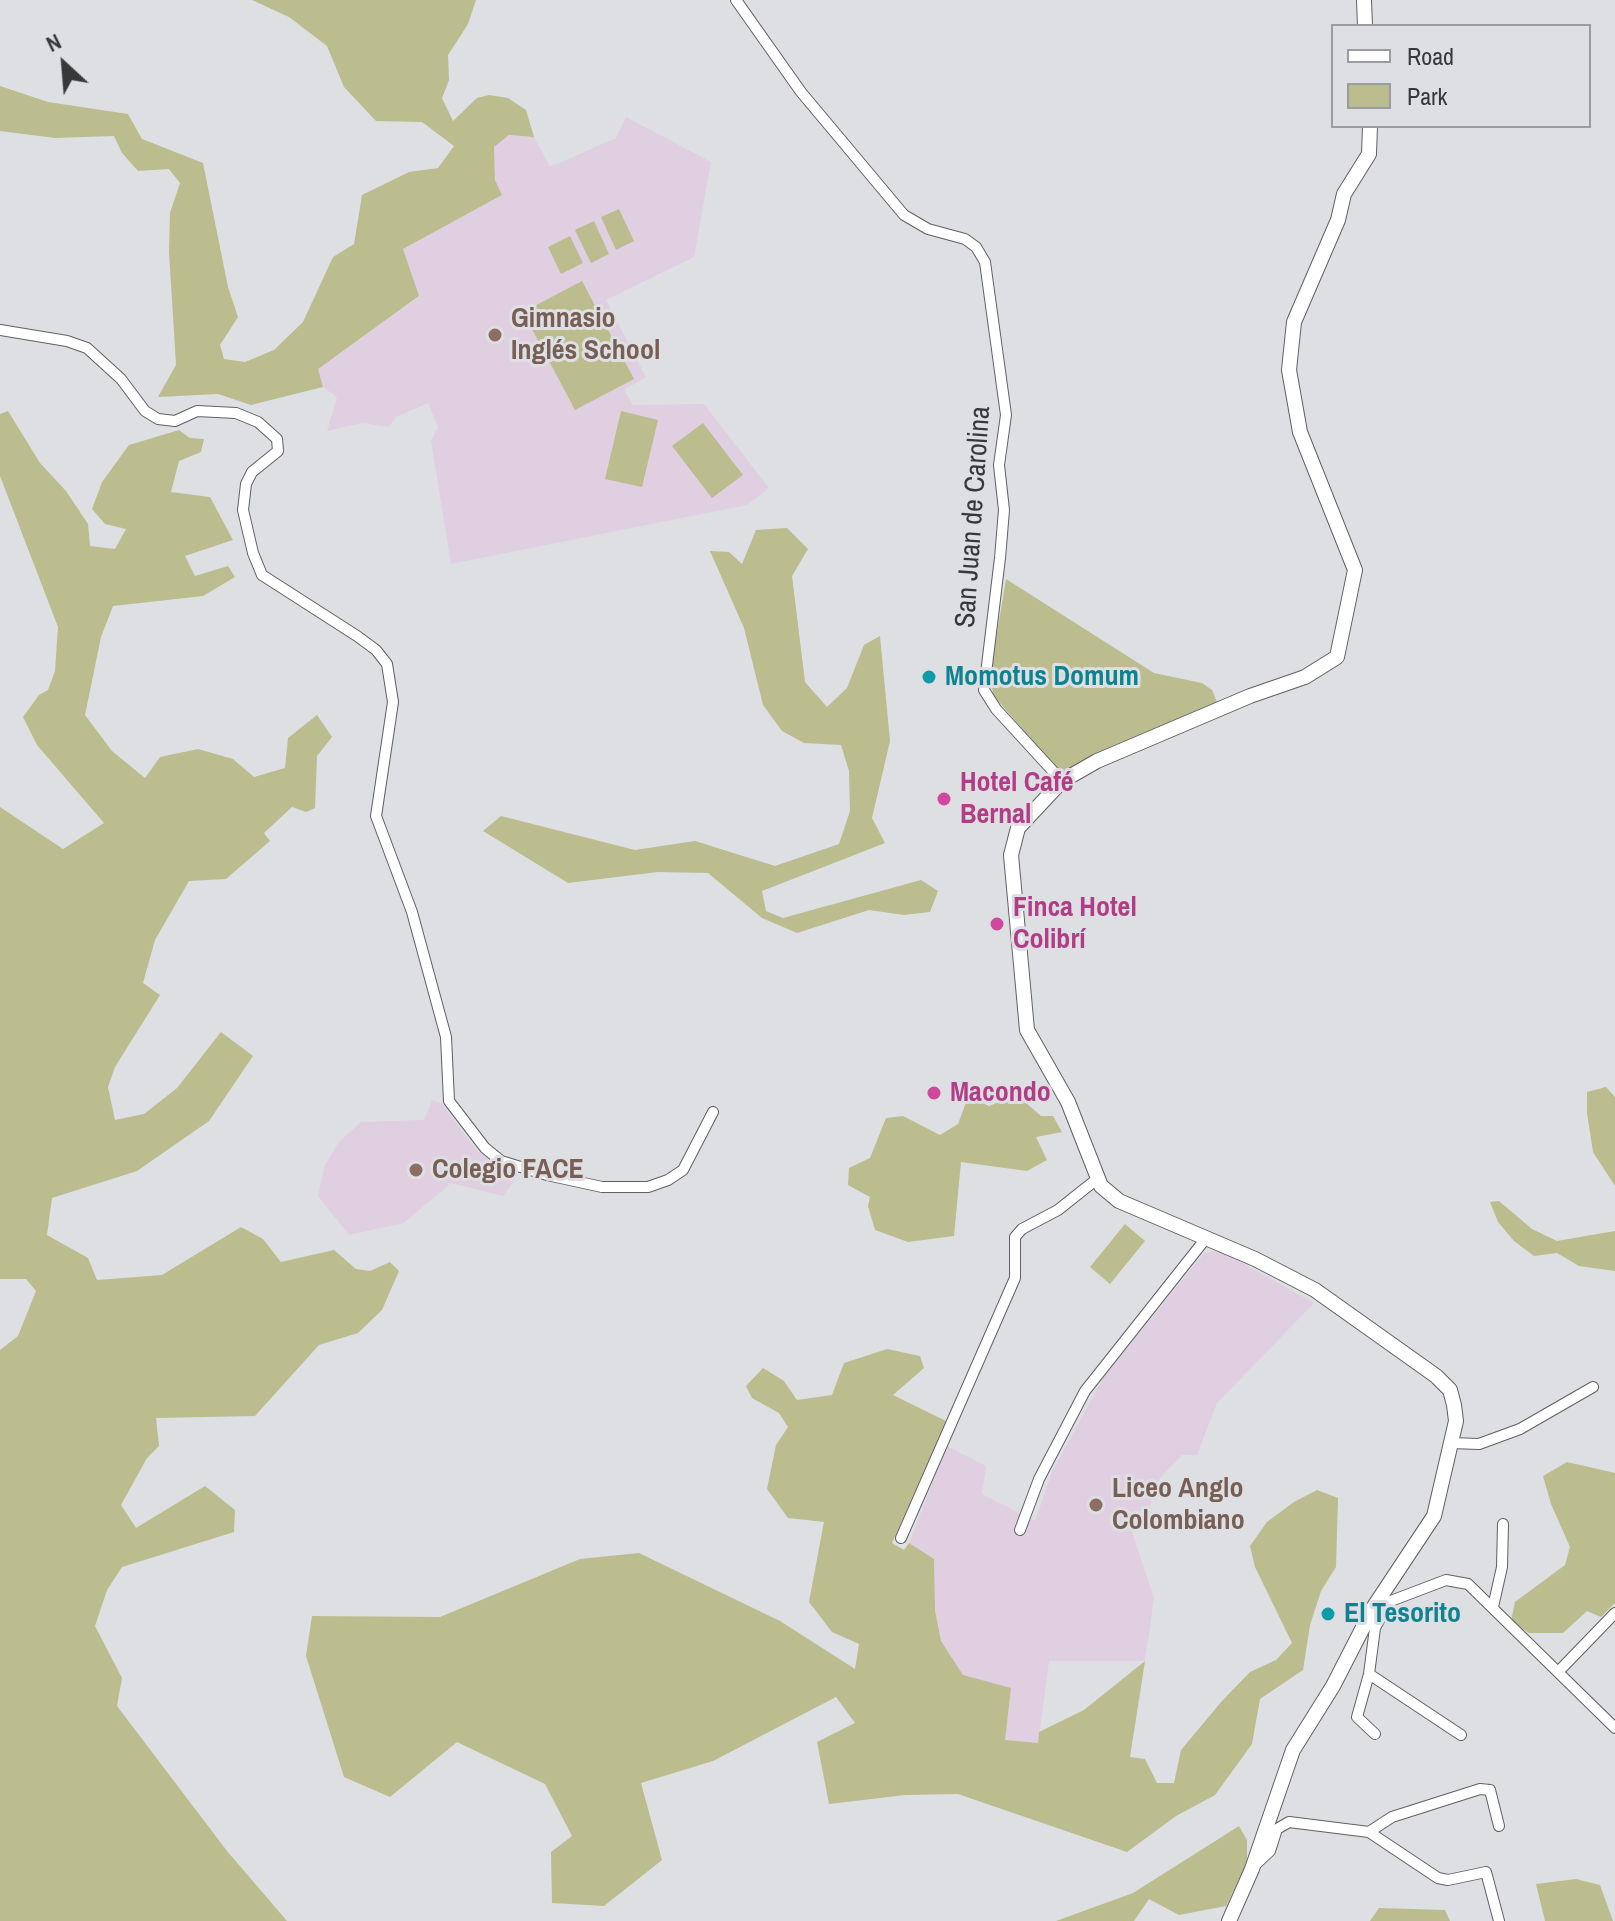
<!DOCTYPE html>
<html>
<head>
<meta charset="utf-8">
<style>
	body { margin:0 }
	#map { position:relative; width:1615px; height:1921px; overflow:hidden; background:#dddfe3; font-family:"Archivo Narrow",sans-serif }
	canvas { display:block }
	.legend { position:absolute; left:1331px; top:24px; width:260px; height:104px; box-sizing:border-box; background:#dddfe3; border:2px solid #9b9c9f; margin:0; padding:10px 14px; list-style:none; font-size:24px; color:#373839 }
	.legend li { display:flex; align-items:center; gap:16px; height:40px }
	.legend b { width:40px; border:2px solid #9b9c9f }
	.north { position:absolute; left:24px; top:24px; width:80px; height:80px; -webkit-text-stroke:6px #dddfe3; paint-order:stroke; rotate:334deg; font-size:22px; font-weight:700; line-height:32px; text-align:center; color:#373839 }
	.north::after { content:''; display:block; margin:auto; width:28px; height:36px; background:#373839; clip-path:polygon(50% 0,100% 100%,50% 72%,0 100%) }
</style>
</head>
<body>
<div id="map">
<canvas width="1615" height="1921"></canvas>
<ul class="legend">
<li><b style="height:10px;background:#fff"></b>Road</li>
<li><b style="height:22px;background:#bbbd8e"></b>Park</li>
</ul>
<div class="north">N</div>
</div>
<script>
const ctx = document.querySelector('canvas').getContext('2d');
ctx.lineJoin = 'round';
function fill(path, color) { ctx.fillStyle = color; ctx.fill(path, 'evenodd'); }
const shape = rows => new Path2D(rows.map(r => 'M' + r).join(''));
function stroke(path, color, width, dash) { ctx.strokeStyle = color; ctx.lineWidth = width; ctx.lineCap = dash ? 'butt' : 'round'; ctx.setLineDash(dash || []); ctx.stroke(path); }
function label(font, color, halo, rows, align = 'center') {
  ctx.font = font + ' "Archivo Narrow",sans-serif'; ctx.lineWidth = 6; ctx.setLineDash([]); ctx.textBaseline = 'middle'; ctx.strokeStyle = halo; ctx.fillStyle = color; for (const [text, x, y, turn = 0] of rows) {
    ctx.save(); ctx.translate(x, y); ctx.rotate((+turn || 0) * Math.PI / 180); ctx.textAlign = isNaN(turn) ? turn : align; if (halo) ctx.strokeText(text, 0, 0); ctx.fillText(text, 0, 0); ctx.restore();
  }
}
const education = shape([
	[626,117,711,162,694,257,606,300,646,377,624,390,633,405,704,404,769,488,747,505,451,564,431,441,438,427,428,403,396,417,389,427,363,423,327,431,337,397,323,387,317,369,419,297,403,249,502,195,495,180,494,147,508,135,534,137,550,167,616,138],
	[432,1100,441,1103,478,1152,518,1175,503,1196,451,1183,404,1223,349,1235,318,1196,325,1165,339,1142,361,1122,424,1120],
	[1219,1250,1314,1303,1217,1403,1197,1455,1182,1455,1160,1478,1145,1520,1128,1520,1154,1598,1145,1661,1049,1661,1038,1744,1005,1740,941,1641,935,1610,934,1559,909,1543,947,1446,986,1466,982,1494,1035,1521,1052,1472,1103,1378,1204,1253]
]);
const green = shape([
	[252,0,476,0,468,24,448,55,449,80,442,98,453,121,477,98,489,95,508,98,526,110,534,137,509,135,494,147,495,180,502,195,403,249,419,296,318,369,323,387,251,405,218,394,158,397,176,365,169,252,170,213,180,183,169,169,138,171,122,153,114,136,55,138,0,131,0,86,48,102,128,114,142,139,203,163,228,287,238,317,220,345,224,359,245,362,274,350,303,322,333,257,354,244,362,195,409,172,438,168,454,146,422,122,376,121,344,87,327,46,289,17],
	[619,209,634,241,616,250,601,217],
	[594,221,609,254,591,263,575,230],
	[570,236,583,263,561,274,548,247],
	[582,281,634,379,575,410,523,312],
	[8,411,40,463,66,491,88,524,90,546,115,549,126,529,105,524,92,509,102,482,129,445,179,430,190,438,204,439,201,452,179,461,171,492,210,497,233,540,185,556,195,576,228,566,235,577,203,596,113,606,101,637,85,715,112,751,145,778,160,757,198,749,233,759,254,777,285,768,288,738,317,715,332,737,317,756,315,808,306,812,292,807,264,833,270,841,226,879,189,881,155,940,143,983,160,995,115,1067,108,1087,115,1120,144,1114,177,1088,221,1032,253,1056,209,1121,137,1171,52,1198,47,1235,88,1258,97,1280,162,1275,241,1227,263,1239,281,1262,334,1250,356,1269,370,1271,390,1262,399,1271,382,1310,358,1333,319,1345,255,1416,156,1418,159,1446,147,1458,121,1505,136,1528,205,1486,235,1510,234,1532,122,1567,107,1590,95,1626,122,1678,117,1706,227,1851,287,1921,0,1921,0,1350,18,1336,36,1291,26,1279,0,1279,0,807,63,849,104,823,37,745,23,717,39,695,48,690,55,671,58,627,0,476,0,414],
	[621,411,658,420,642,487,605,479],
	[703,423,743,475,712,498,672,446],
	[787,528,808,549,792,576,805,682,827,707,847,688,864,645,880,636,890,741,872,818,885,843,762,891,766,911,783,918,921,880,938,891,930,912,904,915,869,910,797,933,762,918,708,873,658,872,568,883,483,831,501,816,635,850,695,841,775,866,839,844,850,811,849,771,841,745,804,743,782,731,763,705,744,628,710,551,729,552,742,564,756,530],
	[1006,579,1154,673,1202,683,1212,690,1217,702,1105,749,1068,770,1058,770,993,695,991,670],
	[1606,1087,1615,1097,1615,1186,1593,1152,1587,1113,1587,1092],
	[1017,1095,1041,1116,1053,1116,1062,1132,1036,1137,1047,1160,1027,1171,961,1162,954,1236,908,1242,875,1230,868,1206,870,1197,848,1185,849,1168,870,1158,886,1118,903,1116,940,1135,958,1124,968,1097,989,1106],
	[1499,1201,1532,1229,1557,1241,1615,1231,1615,1271,1579,1266,1557,1253,1534,1256,1514,1241,1498,1222,1490,1202],
	[1125,1224,1145,1241,1110,1284,1090,1267],
	[887,1349,920,1356,924,1368,893,1395,946,1421,892,1543,904,1550,909,1543,934,1559,935,1610,941,1641,963,1675,1011,1688,1005,1740,1038,1743,1039,1732,1084,1710,1145,1661,1130,1757,1145,1759,1157,1783,1174,1783,1181,1750,1222,1701,1250,1672,1276,1660,1292,1643,1255,1567,1250,1546,1267,1522,1294,1502,1317,1490,1338,1498,1336,1567,1321,1591,1310,1625,1303,1670,1260,1699,1252,1744,1215,1795,1176,1816,1127,1852,958,1794,905,1795,829,1804,817,1742,855,1723,836,1697,713,1761,641,1783,662,1860,604,1906,552,1903,551,1852,572,1836,545,1784,457,1742,390,1797,344,1777,306,1656,312,1616,440,1617,580,1559,639,1553,780,1621,855,1669,859,1644,832,1632,809,1602,824,1522,788,1518,767,1489,776,1445,788,1427,779,1413,752,1398,746,1386,763,1368,784,1381,797,1400,832,1395,844,1363],
	[1567,1462,1615,1473,1615,1603,1601,1617,1587,1611,1563,1633,1529,1633,1511,1621,1515,1602,1565,1565,1570,1547,1551,1504,1543,1476],
	[1239,1826,1247,1840,1247,1862,1226,1906,1179,1915,1149,1899,1134,1921,1056,1921,1133,1893],
	[1576,1879,1600,1885,1613,1921,1545,1921,1536,1884],
	[1379,1908,1445,1910,1450,1921,1370,1921]
]);
const minor = shape([
	[736,0,801,92,904,215,928,229,965,239,976,247,985,262,1006,415,999,465,1004,510,1000,558,984,690,996,709,1062,781],
	[0,330,67,341,87,348,121,379,145,411,158,419,175,421,197,411,236,413,258,422,277,439,278,451,252,472,246,484,243,510,253,553,262,575,357,636,376,650,387,664,393,702,376,816,412,912,446,1037,449,1101,485,1148,501,1161,547,1175,602,1187,648,1187,668,1180,683,1170,713,1112],
	[1451,1443,1479,1444,1520,1429,1593,1387],
	[1020,1530,1039,1479,1085,1391,1207,1237],
	[901,1538,1015,1278,1015,1237,1022,1229,1058,1210,1097,1179],
	[1375,1607,1446,1580,1468,1584,1615,1728],
	[1493,1607,1502,1567,1503,1524],
	[1558,1672,1615,1613],
	[1369,1674,1461,1735],
	[1375,1734,1357,1717,1369,1674,1375,1628,1382,1615,1381,1605],
	[1369,1832,1392,1817,1480,1789,1490,1790,1499,1826],
	[1253,1867,1270,1851,1277,1829,1289,1822,1369,1832,1438,1878,1448,1880,1486,1872,1499,1921]
]);
const tertiary = shape([
	[1364,0,1365,26],
	[1229,1921,1252,1869,1293,1750,1333,1686,1373,1608,1434,1516,1456,1421,1454,1405,1450,1390,1436,1376,1315,1290,1255,1259,1119,1201,1101,1186,1068,1102,1027,1030,1011,855,1018,828,1062,781,1097,761,1250,696,1305,677,1337,657,1355,570,1300,432,1289,370,1294,322,1338,220,1344,194,1369,154,1370,126]
]);
const markers = [
	[495,335,8,"#8d6e63"],
	[929,677,8,"#0f9aa8"],
	[944,799,8,"#d1479c"],
	[997,924,8,"#d1479c"],
	[934,1093,8,"#d1479c"],
	[416,1170,8,"#8d6e63"],
	[1096,1505,8,"#8d6e63"],
	[1328,1614,8,"#0f9aa8"]
];
const educationNames = [
	["Gimnasio",511,319],
	["Inglés School",511,351],
	["Colegio FACE",432,1170],
	["Liceo Anglo",1112,1489],
	["Colombiano",1112,1521]
];
const streetNames = [
	["San Juan de Carolina",974,517,-86]
];
const cultureNames = [
	["Momotus Domum",945,677],
	["El Tesorito",1344,1614]
];
const hotelNames = [
	["Hotel Café",960,783],
	["Bernal",960,815],
	["Finca Hotel",1013,908],
	["Colibrí",1013,940],
	["Macondo",950,1093]
];
fill(education, '#e0cfe1');
fill(green, '#bbbd8e');
stroke(minor, '#5e6063', 12);
stroke(tertiary, '#5e6063', 16);
stroke(minor, '#fff', 10);
stroke(tertiary, '#fff', 14);
for (const [x, y, r, color] of markers) { const dot = new Path2D(); dot.arc(x, y, r, 0, 2 * Math.PI); ctx.fillStyle = color; ctx.fill(dot); stroke(dot, '#dddfe3', 3); }
label('bold 28px', '#785e54', '#dddfe3', educationNames, 'left');
label('28px', '#373839', '#dddfe3', streetNames);
label('bold 28px', '#0d838f', '#dddfe3', cultureNames, 'left');
label('bold 28px', '#b23c85', '#dddfe3', hotelNames, 'left');
</script>
</body>
</html>
